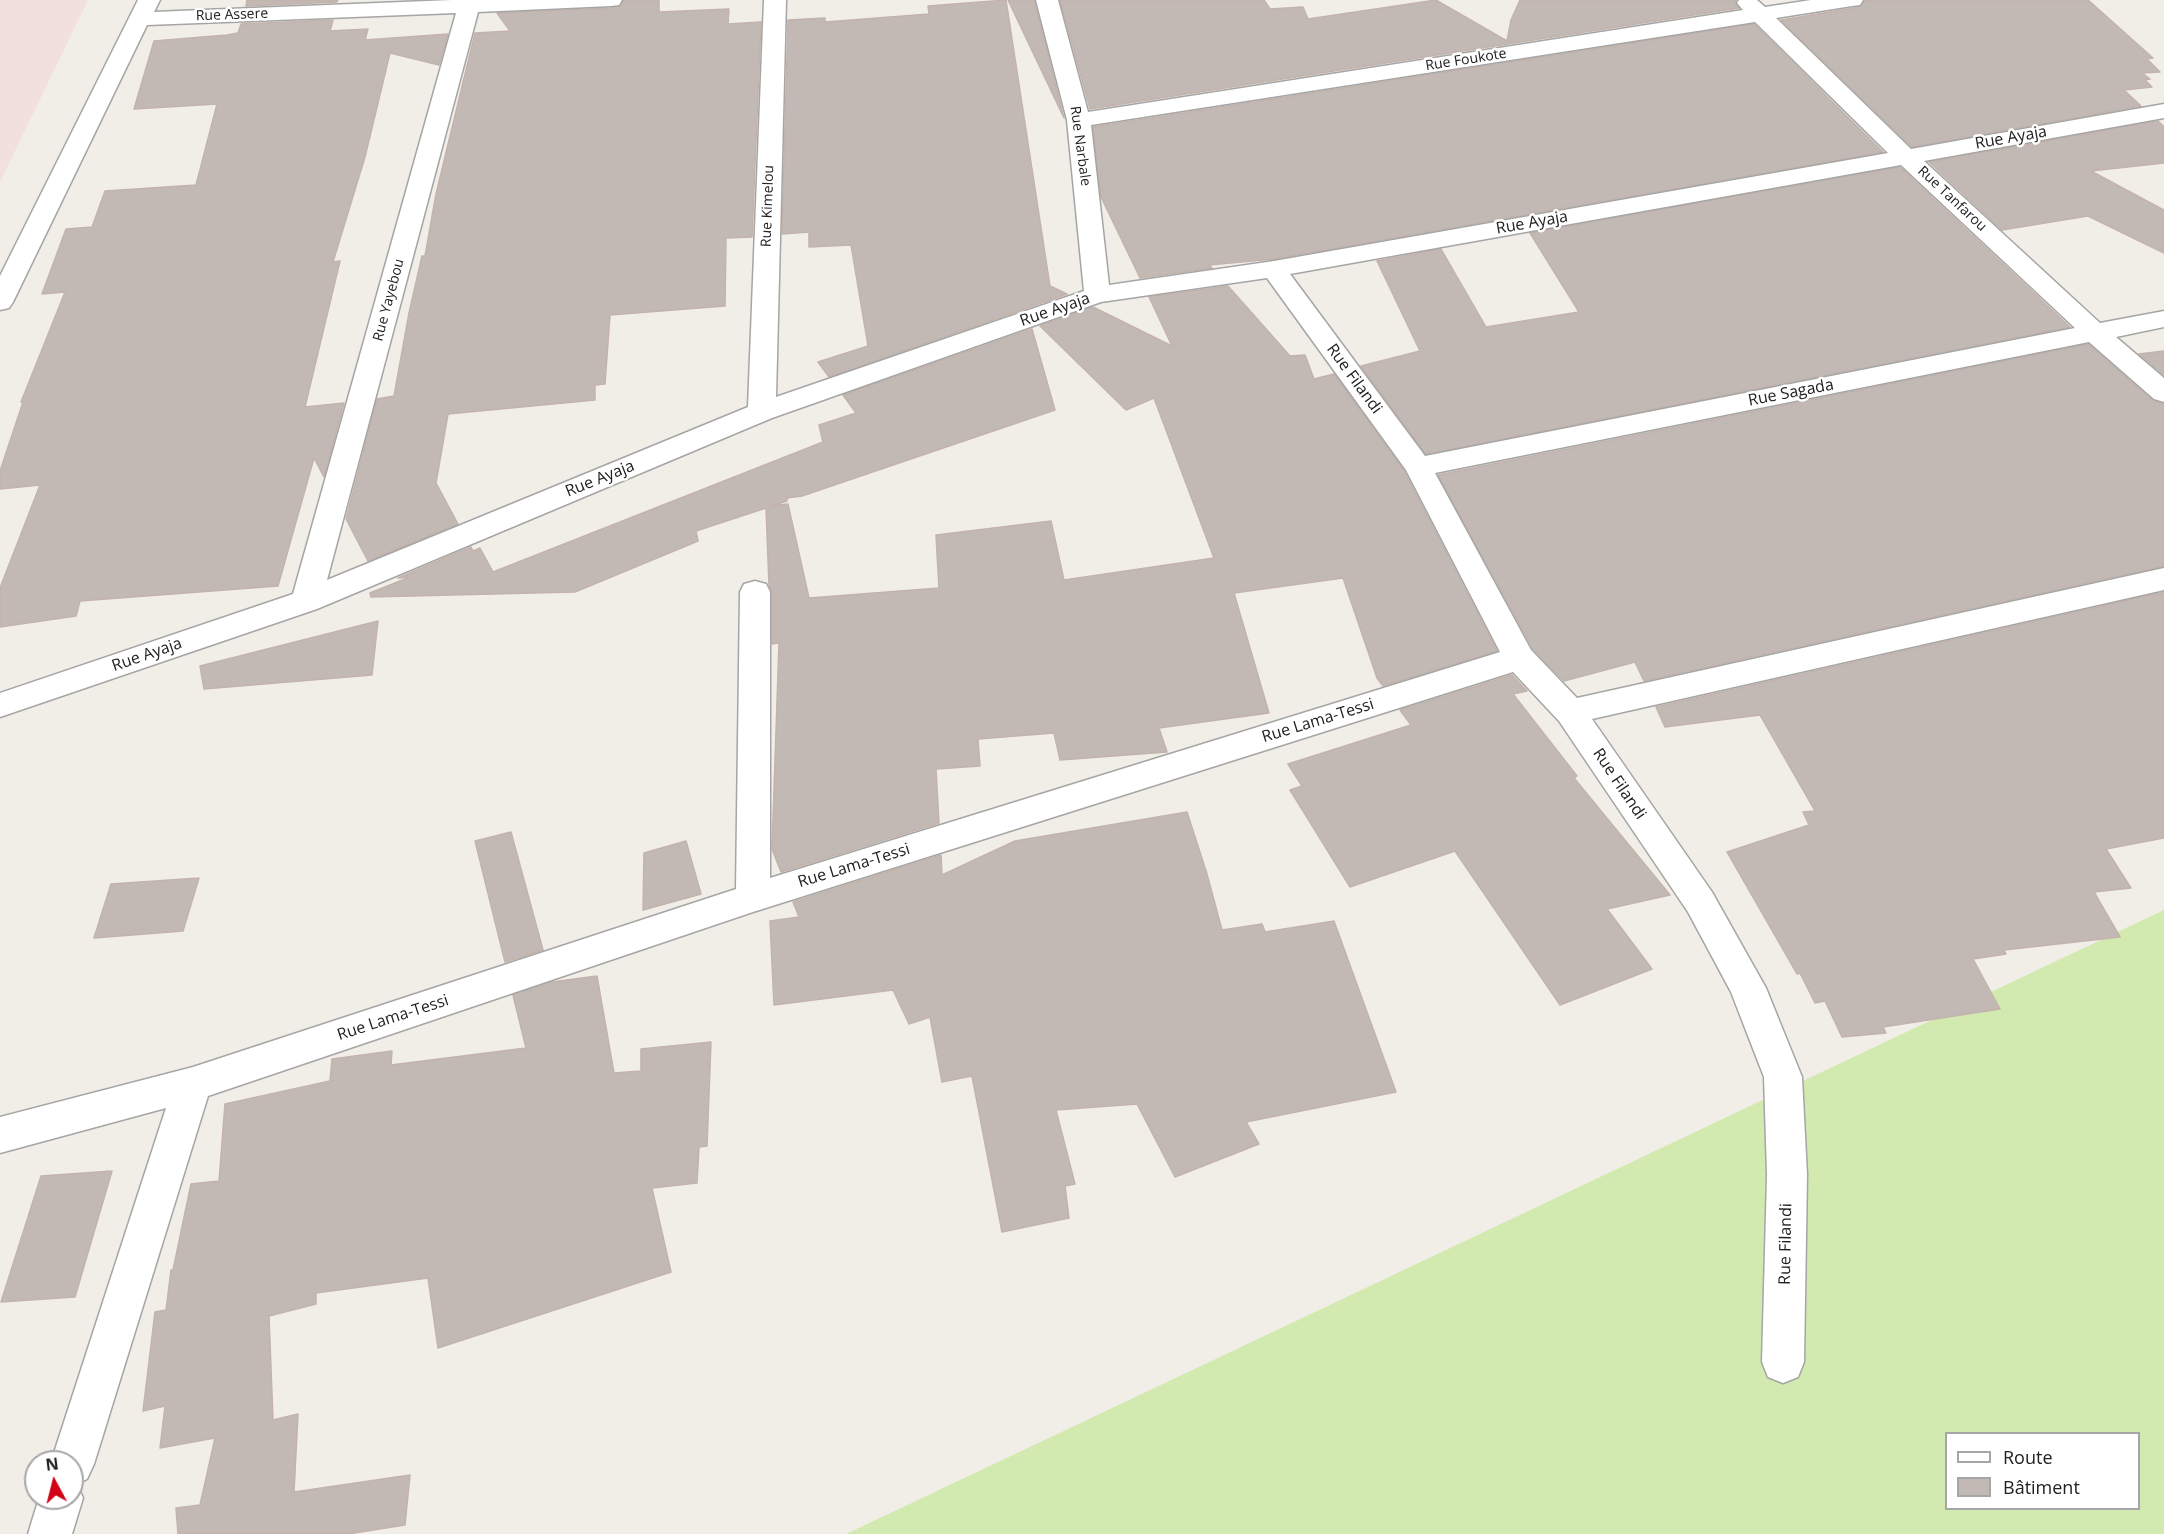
<!DOCTYPE html>
<html>
<head>
<meta charset="utf-8">
<style>
	body { margin:0 }
	#map { position:relative; width:2164px; height:1534px; overflow:hidden; background:#f1eee8; font-family:"Open Sans",sans-serif }
	canvas { display:block }
	.legend { position:absolute; left:1945px; top:1432px; width:195px; height:78px; box-sizing:border-box; background:#fff; border:2px solid #a6a6a6; margin:0; padding:8px 10px; list-style:none; font-size:18px; color:#212121 }
	.legend li { display:flex; align-items:center; gap:12px; height:30px }
	.legend b { width:30px; border:2px solid #a6a6a6 }
	.north { position:absolute; left:24px; top:1450px; width:60px; height:60px; box-sizing:border-box; background:#fff; border:2px solid #a6a6a6; border-radius:50%; rotate:353deg; font-size:16px; font-weight:700; line-height:24px; text-align:center; color:#212121 }
	.north::after { content:''; display:block; margin:auto; width:21px; height:27px; background:#d00317; clip-path:polygon(50% 0,100% 100%,50% 72%,0 100%) }
</style>
</head>
<body>
<div id="map">
<canvas width="2164" height="1534"></canvas>
<ul class="legend">
<li><b style="height:8px;background:#fff"></b>Route</li>
<li><b style="height:16px;background:#c2b9b5"></b>Bâtiment</li>
</ul>
<div class="north">N</div>
</div>
<script>
const ctx = document.querySelector('canvas').getContext('2d');
ctx.lineJoin = 'round';
function fill(path, color) { ctx.fillStyle = color; ctx.fill(path, 'evenodd'); }
const shape = rows => new Path2D(rows.map(r => 'M' + r).join(''));
function stroke(path, color, width, dash) { ctx.strokeStyle = color; ctx.lineWidth = width; ctx.lineCap = dash ? 'butt' : 'round'; ctx.setLineDash(dash || []); ctx.stroke(path); }
function label(font, color, halo, rows, align = 'center') {
  ctx.font = font + ' "Open Sans",sans-serif'; ctx.lineWidth = 5; ctx.setLineDash([]); ctx.textBaseline = 'middle'; ctx.strokeStyle = halo; ctx.fillStyle = color; for (const [text, x, y, turn = 0] of rows) {
    ctx.save(); ctx.translate(x, y); ctx.rotate((+turn || 0) * Math.PI / 180); ctx.textAlign = isNaN(turn) ? turn : align; if (halo) ctx.strokeText(text, 0, 0); ctx.fillText(text, 0, 0); ctx.restore();
  }
}
const military = shape([
	[0,0,88,0,0,182]
]);
const grass = shape([
	[2164,910,2164,1534,846,1534],
	[1946,1434,2138,1434,2138,1508,1946,1508]
]);
const building = shape([
	[247,0,338,0,337,2,246,6,247,0],
	[624,0,659,0,659,12,729,9,728,24,761,22,752,237,726,238,725,306,610,315,605,384,595,385,595,400,448,414,436,483,458,524,368,561,346,519,377,399,394,396,409,313,422,256,425,256,436,194,475,33,510,31,497,13,611,8,619,7,624,0],
	[1006,0,1050,286,1067,294,829,377,818,362,868,346,851,245,809,247,809,232,782,234,788,20,825,18,825,22,929,14,928,6,1006,0],
	[1008,0,1034,0,1064,118,1008,0],
	[1060,0,1264,0,1270,9,1303,7,1308,19,1436,0,1507,41,1511,20,1520,0,1736,0,1735,3,1739,8,1090,109,1060,0],
	[1865,0,2088,0,2153,58,2147,59,2160,72,2142,73,2150,79,2145,80,2152,87,2124,90,2141,106,1912,147,1781,20,1860,7,1865,0],
	[333,20,330,31,368,29,365,40,448,34,439,65,390,53,365,157,333,262,340,261,305,407,344,403,324,477,314,458,278,586,80,601,76,616,0,627,0,588,40,485,0,489,0,471,23,402,21,402,65,292,42,294,66,229,92,227,105,191,196,185,217,104,134,109,154,41,227,35,238,33,241,24,333,20],
	[1754,24,1883,152,1274,259,1209,265,1212,268,1140,278,1101,197,1093,127,1754,24],
	[2158,121,2164,127,2164,163,2091,171,2164,210,2164,253,2088,216,2002,230,1929,162,2158,121],
	[1900,167,2070,327,1426,454,1361,366,1420,351,1377,261,1441,249,1486,327,1579,312,1530,233,1900,167],
	[1228,286,1290,356,1305,355,1314,379,1334,374,1404,471,1497,651,1383,686,1377,678,1343,578,1234,593,1269,713,1159,728,1167,752,1060,760,1054,733,978,739,980,766,936,769,939,823,781,872,772,849,779,643,772,644,772,592,769,585,766,508,696,531,698,541,575,592,371,597,370,593,410,577,398,578,471,547,473,551,480,548,493,572,823,442,819,425,856,413,843,395,1032,329,1055,410,802,496,787,498,787,501,771,506,788,504,809,598,939,588,936,535,1051,521,1064,580,1214,558,1154,398,1126,410,1040,326,1093,307,1172,346,1149,297,1228,286],
	[2088,344,2153,401,2164,404,2164,566,1644,681,1635,662,1564,681,1533,649,1438,475,2088,344],
	[2164,351,2164,375,2139,354,2164,351],
	[2164,592,2164,838,2106,849,2131,888,2094,892,2120,937,2004,950,2006,954,1973,959,2000,1009,1883,1027,1886,1033,1842,1037,1825,1001,1815,1003,1800,973,1797,974,1727,852,1809,825,1803,812,1815,811,1760,715,1665,727,1656,707,2164,592],
	[378,621,372,675,204,689,200,666,378,621],
	[1512,675,1527,691,1513,694,1577,776,1574,778,1670,895,1607,909,1652,969,1560,1005,1455,851,1350,887,1290,790,1302,786,1288,764,1411,725,1400,710,1512,675],
	[1187,812,1207,874,1222,930,1262,924,1265,932,1334,921,1396,1092,1246,1122,1259,1144,1175,1177,1137,1104,1056,1110,1075,1184,1065,1186,1069,1218,1002,1232,972,1076,942,1082,930,1017,909,1024,893,990,774,1005,770,921,799,917,793,902,941,855,942,875,1015,841,1187,812],
	[511,832,543,950,505,962,475,841,511,832],
	[686,841,701,894,643,910,644,853,686,841],
	[199,878,183,931,94,938,111,884,199,878],
	[597,976,614,1073,641,1071,641,1049,711,1042,707,1146,699,1147,697,1183,652,1188,671,1272,438,1348,428,1278,316,1293,316,1304,269,1316,273,1420,298,1414,294,1492,410,1475,405,1525,348,1534,178,1534,176,1508,200,1505,215,1438,160,1448,165,1406,143,1411,155,1312,166,1310,171,1270,173,1270,191,1184,219,1181,225,1104,330,1081,332,1059,392,1051,391,1065,526,1048,513,995,552,982,597,976],
	[112,1171,75,1297,1,1302,41,1176,112,1171]
]);
const street = shape([
	[138,0,160,0,154,12,452,0,622,0,619,5,611,6,478,12,327,580,748,407,764,0,786,0,776,397,1084,291,1067,120,1036,0,1058,0,1088,112,1743,10,1737,3,1739,0,1757,0,1765,7,1811,0,1863,0,1860,5,1852,6,1776,18,1911,149,2164,104,2164,118,1924,161,2100,323,2164,311,2164,327,2116,337,2164,378,2164,402,2154,399,2089,342,1435,473,1531,650,1577,698,2164,568,2164,590,1592,719,1712,892,1766,988,1802,1077,1807,1175,1804,1362,1798,1377,1783,1383,1768,1377,1762,1362,1767,1175,1764,1077,1731,992,1688,912,1559,721,1513,672,753,912,208,1096,94,1464,87,1479,77,1484,83,1498,72,1534,28,1534,39,1498,72,1498,72,1462,51,1462,166,1108,0,1153,0,1117,193,1067,736,889,740,592,744,584,755,581,766,584,770,592,770,878,1500,652,1406,470,1267,278,1101,302,772,418,317,609,0,717,0,693,293,594,456,13,147,25,13,302,9,308,0,310,0,276,138,0],
	[1755,22,1888,153,1274,261,1109,285,1091,125,1755,22],
	[1901,165,2075,328,1425,456,1290,274,1901,165]
]);
const farStreetnames = [
	["Rue Assere",232,15,-2],
	["Rue Foukote",1466,60,-9],
	["Rue Narbale",1080,146,82],
	["Rue Tanfarou",1952,199,43],
	["Rue Kimelou",768,206,-88],
	["Rue Yayebou",389,300,-75]
];
const streetNames = [
	["Rue Ayaja",2011,138,-10],
	["Rue Ayaja",1532,223,-10],
	["Rue Ayaja",1055,310,-19],
	["Rue Filandi",1354,379,54],
	["Rue Sagada",1791,393,-11],
	["Rue Ayaja",600,479,-22],
	["Rue Ayaja",147,655,-19],
	["Rue Lama-Tessi",1318,721,-17],
	["Rue Filandi",1619,784,56],
	["Rue Lama-Tessi",854,866,-17],
	["Rue Lama-Tessi",393,1018,-18],
	["Rue Filandi",1786,1244,-89]
];
fill(military, '#f2e0dd');
fill(grass, '#d2eab0');
fill(building, '#c2b9b5');
stroke(building, '#c3b3ab', 1.5);
stroke(street, '#a5a5a5', 3);
fill(street, '#fff');
label('14px', '#212121', '#fff', farStreetnames);
label('16px', '#212121', '#fff', streetNames);
</script>
</body>
</html>
